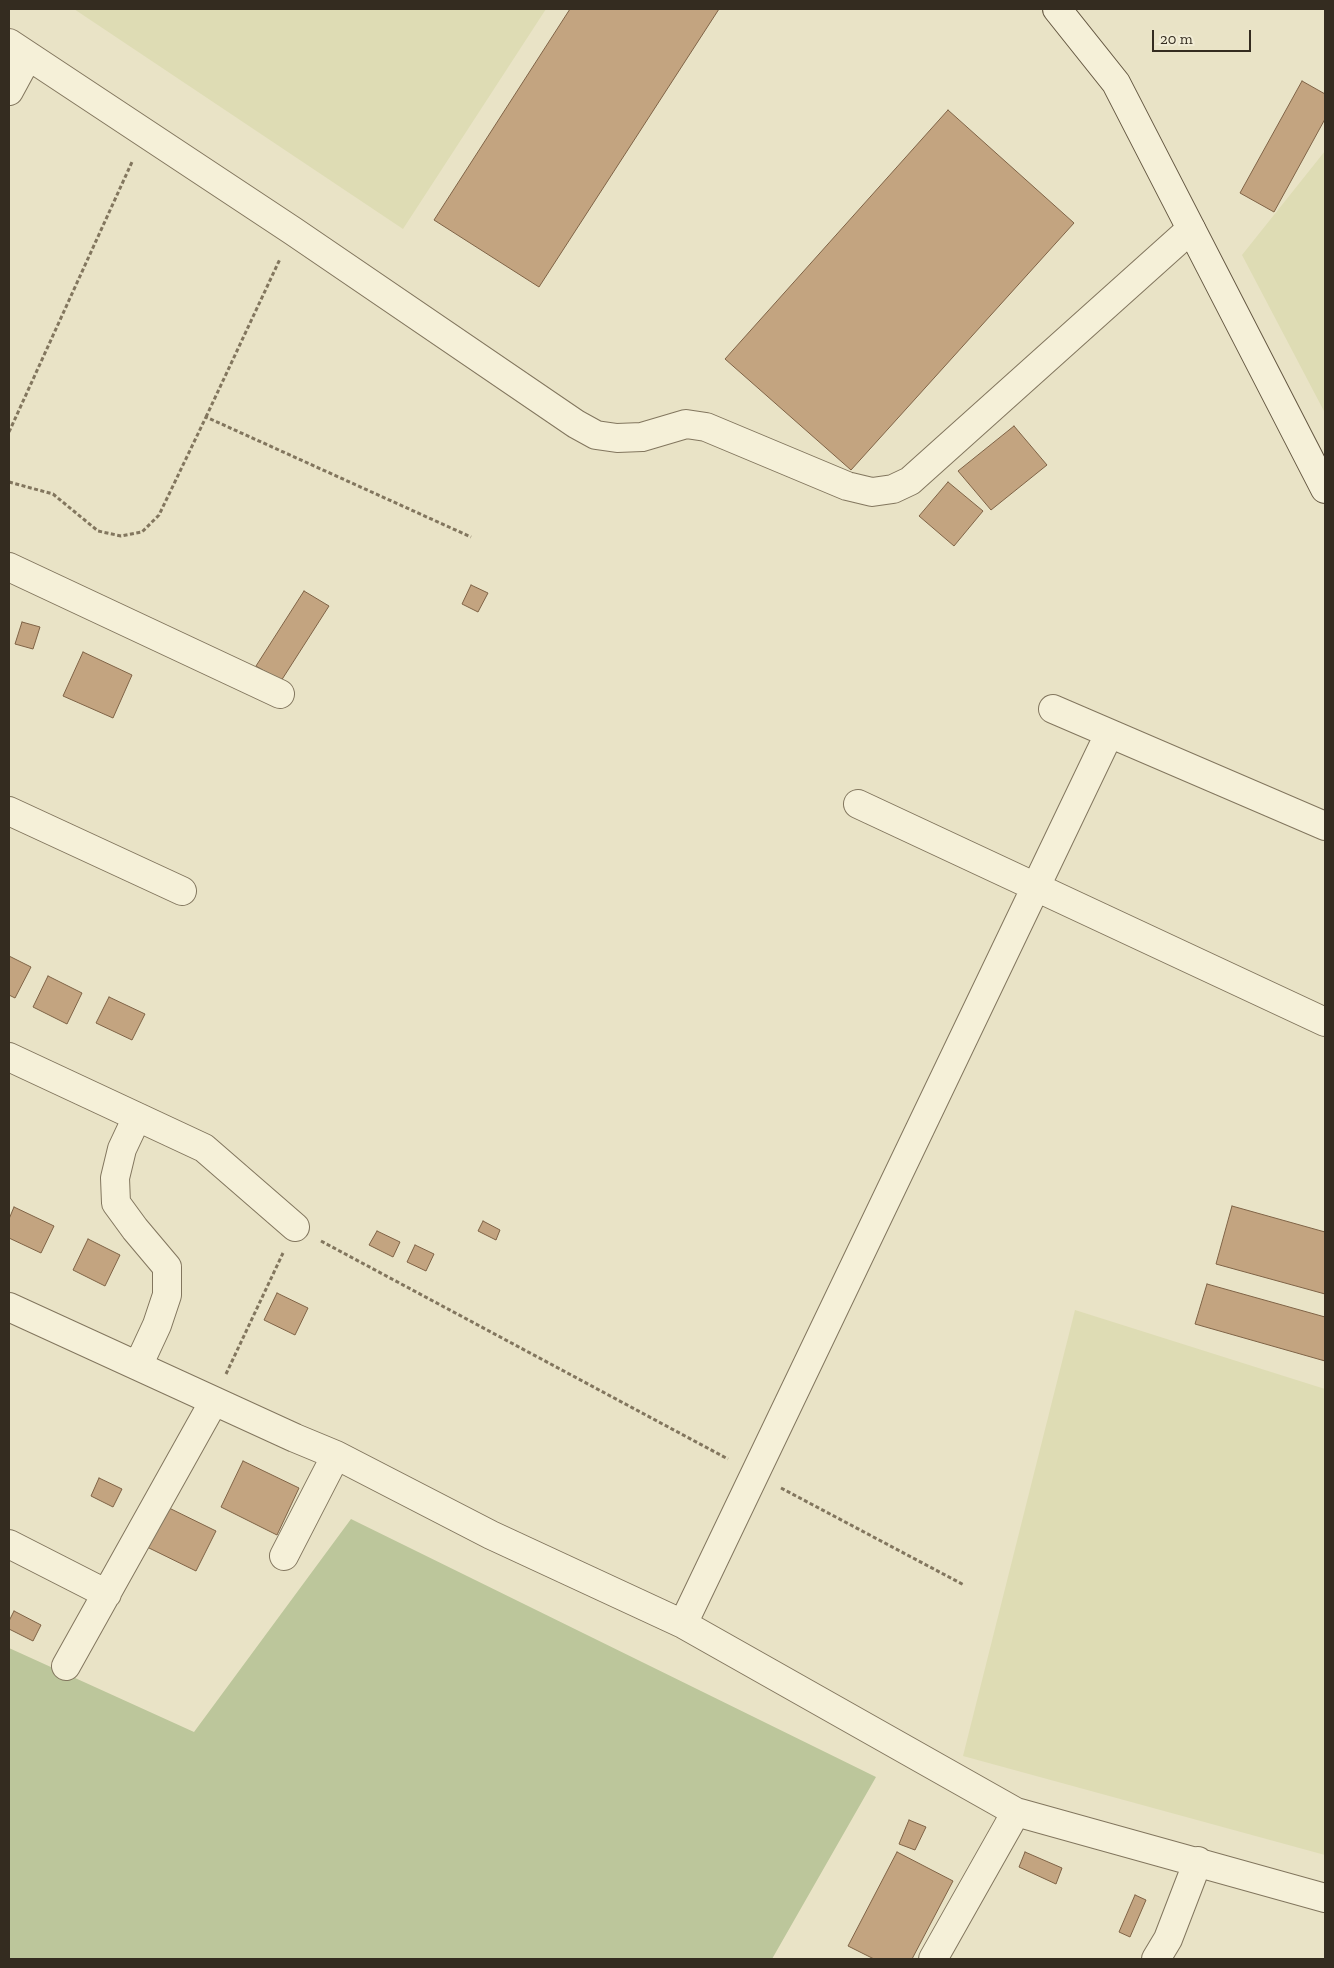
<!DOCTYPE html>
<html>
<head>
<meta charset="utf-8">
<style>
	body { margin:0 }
	#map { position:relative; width:1334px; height:1968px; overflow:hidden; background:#e9e3c6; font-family:"Zilla Slab",serif }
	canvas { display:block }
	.frame { position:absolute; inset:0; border:10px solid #342c20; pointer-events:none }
	.scale { position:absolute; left:1152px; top:30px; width:99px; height:22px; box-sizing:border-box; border:2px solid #342c20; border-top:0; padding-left:6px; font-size:15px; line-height:18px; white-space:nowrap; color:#342c20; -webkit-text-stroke:4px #f1ecd5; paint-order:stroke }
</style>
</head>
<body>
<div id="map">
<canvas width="1334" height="1968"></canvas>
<div class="frame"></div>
<div class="scale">20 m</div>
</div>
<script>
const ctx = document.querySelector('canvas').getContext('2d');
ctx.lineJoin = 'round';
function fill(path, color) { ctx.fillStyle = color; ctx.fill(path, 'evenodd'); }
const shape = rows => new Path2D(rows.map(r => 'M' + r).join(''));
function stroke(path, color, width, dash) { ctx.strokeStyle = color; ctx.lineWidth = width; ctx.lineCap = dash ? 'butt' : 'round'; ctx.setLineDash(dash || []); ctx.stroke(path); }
const farmland = shape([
	[74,9,546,9,403,229],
	[1325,151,1325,413,1242,255],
	[1075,1310,1325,1389,1325,1855,963,1756]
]);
const green = shape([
	[351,1519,876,1777,772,1959,9,1959,9,1648,194,1732]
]);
const building = shape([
	[570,9,719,9,539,287,434,220,570,9],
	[1302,81,1325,94,1325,119,1274,212,1240,193,1302,81],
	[948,110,1074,223,851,470,725,359,948,110],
	[1014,426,1047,465,991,510,958,471,1014,426],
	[948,482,983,511,954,546,919,516,948,482],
	[471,585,488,593,478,612,462,604,471,585],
	[304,591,329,606,281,681,256,666,304,591],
	[22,622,40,627,33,649,15,644,22,622],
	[83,652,132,675,113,718,63,696,83,652],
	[9,956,31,967,15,998,9,995,9,956],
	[48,976,82,993,67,1024,33,1007,48,976],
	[109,997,145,1014,132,1040,96,1023,109,997],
	[1232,1206,1325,1232,1325,1294,1216,1264,1232,1206],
	[14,1207,54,1226,41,1253,9,1238,9,1219,14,1207],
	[483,1221,500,1230,496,1240,478,1231,483,1221],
	[377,1231,400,1242,393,1257,369,1245,377,1231],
	[88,1239,120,1255,105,1286,73,1270,88,1239],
	[415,1245,434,1254,426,1271,407,1262,415,1245],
	[1207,1284,1325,1317,1325,1361,1195,1324,1207,1284],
	[277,1293,308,1308,295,1335,264,1320,277,1293],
	[243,1461,299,1488,277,1535,221,1507,243,1461],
	[99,1478,122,1489,113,1507,91,1496,99,1478],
	[167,1507,216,1531,196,1571,147,1547,167,1507],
	[14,1611,41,1625,33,1641,9,1629,9,1621,14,1611],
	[909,1820,926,1827,915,1850,899,1844,909,1820],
	[897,1852,953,1881,912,1959,874,1959,848,1946,897,1852],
	[1025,1852,1062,1868,1056,1884,1019,1867,1025,1852],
	[1135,1895,1146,1900,1130,1937,1119,1932,1135,1895]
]);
const path = shape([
	[206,417,280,259],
	[9,432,132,162],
	[9,482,53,494,98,531,121,536,142,532,159,515,206,417,471,537],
	[321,1241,728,1459],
	[226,1374,283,1253],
	[781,1488,964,1585]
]);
const street = shape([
	[9,43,293,231,576,424,596,435,617,438,642,437,686,424,706,427,847,486,872,492,893,489,910,481,1191,229],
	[9,91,28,56],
	[9,567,280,694],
	[1053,709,1325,826],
	[858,804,1325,1022],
	[9,811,182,891],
	[9,1057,204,1148,295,1227],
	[137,1117,122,1149,115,1178,116,1203,135,1229,167,1267,167,1295,157,1325,138,1366],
	[9,1307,295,1438,336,1455,491,1535,683,1624,1016,1812,1325,1898],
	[9,1544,107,1594],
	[284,1556,336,1455],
	[683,1624,1109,734],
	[66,1666,214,1401],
	[933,1959,1016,1812],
	[1156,1959,1168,1939,1198,1861]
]);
const secondary = shape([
	[1057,9,1116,83,1325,489]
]);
fill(farmland, '#dedcb4');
fill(green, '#bcc69b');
fill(building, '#c3a480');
stroke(building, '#7f6346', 1);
stroke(street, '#82765e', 30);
stroke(secondary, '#645741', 30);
stroke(path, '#82765e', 3, [4, 2.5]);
stroke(street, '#f5f0d8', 28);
stroke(secondary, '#f5f0d8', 28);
</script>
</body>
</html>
